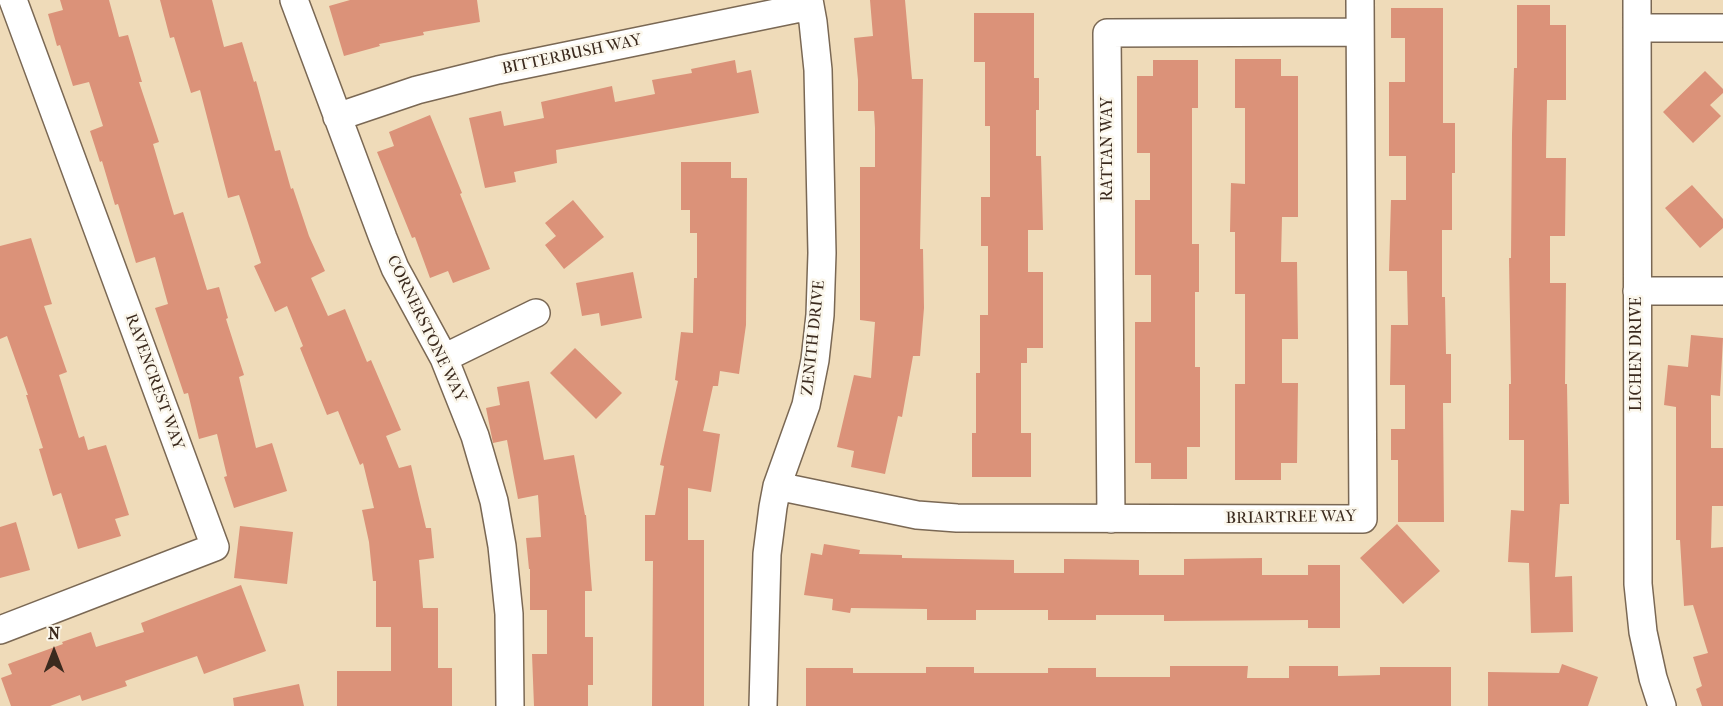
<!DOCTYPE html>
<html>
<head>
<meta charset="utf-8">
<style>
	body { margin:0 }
	#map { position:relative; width:1723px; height:706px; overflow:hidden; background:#efdbb9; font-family:"IM FELL French Canon",serif }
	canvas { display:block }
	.north { position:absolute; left:24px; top:622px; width:60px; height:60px; -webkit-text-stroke:4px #fbf7ec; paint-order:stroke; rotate:0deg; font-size:16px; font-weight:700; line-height:24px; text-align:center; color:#3b2a1e }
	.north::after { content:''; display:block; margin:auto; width:21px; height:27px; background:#3b2a1e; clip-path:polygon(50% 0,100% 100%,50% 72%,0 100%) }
</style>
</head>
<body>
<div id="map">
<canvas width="1723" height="706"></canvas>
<div class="north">N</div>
</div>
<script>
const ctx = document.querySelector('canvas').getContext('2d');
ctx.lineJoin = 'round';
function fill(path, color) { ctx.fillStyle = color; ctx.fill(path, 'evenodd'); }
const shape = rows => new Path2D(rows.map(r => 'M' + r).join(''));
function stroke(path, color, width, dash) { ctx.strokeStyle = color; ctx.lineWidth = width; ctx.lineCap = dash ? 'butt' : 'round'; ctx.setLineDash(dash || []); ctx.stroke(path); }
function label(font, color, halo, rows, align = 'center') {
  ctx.font = font + ' "IM FELL French Canon",serif'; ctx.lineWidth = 5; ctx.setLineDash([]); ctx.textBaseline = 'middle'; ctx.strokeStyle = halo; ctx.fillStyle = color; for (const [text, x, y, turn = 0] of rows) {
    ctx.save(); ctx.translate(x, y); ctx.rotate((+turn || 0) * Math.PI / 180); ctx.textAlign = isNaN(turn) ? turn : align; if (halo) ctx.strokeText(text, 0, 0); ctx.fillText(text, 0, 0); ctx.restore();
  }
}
const building = shape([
	[60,0,109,0,119,37,128,35,142,82,139,82,159,142,153,144,174,215,183,212,207,290,219,287,228,318,226,319,244,375,239,377,256,448,272,443,287,491,234,508,224,477,227,476,217,434,199,439,188,393,184,394,155,308,168,304,155,257,136,263,118,204,115,205,102,161,100,162,90,131,103,126,89,82,73,86,60,45,57,46,48,14,63,10],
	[160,0,212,0,224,47,242,42,254,82,256,81,275,151,280,150,291,189,293,188,309,236,325,271,311,278,328,316,345,309,367,362,371,360,401,430,386,436,399,468,411,465,426,528,431,528,434,558,419,560,423,608,438,608,438,668,452,668,452,706,337,706,337,671,391,671,391,627,376,627,376,581,373,581,369,542,362,510,374,508,363,463,360,465,338,411,327,415,300,348,303,346,287,306,275,312,254,266,261,263,239,195,228,198,200,90,191,93,174,37,170,38],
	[350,0,477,0,480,22,423,32,424,35,379,44,380,46,344,56,329,6],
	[870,0,905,0,912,79,923,79,920,249,923,249,924,308,920,356,913,356,902,417,898,416,885,474,851,467,854,451,837,447,854,375,871,378,875,322,860,320,860,167,875,167,875,128,874,111,858,111,858,80,854,38,873,36],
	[1517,5,1550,5,1550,25,1566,25,1566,100,1547,100,1546,158,1566,158,1565,236,1550,236,1550,283,1566,283,1565,384,1567,384,1569,504,1560,504,1555,577,1572,576,1573,632,1531,633,1529,563,1508,562,1511,510,1524,511,1524,440,1509,440,1509,384,1511,384,1509,258,1511,258,1512,134,1514,68,1517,68],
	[1391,8,1443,8,1443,123,1455,123,1455,173,1452,173,1452,230,1442,230,1442,297,1445,297,1446,354,1451,354,1451,403,1443,403,1444,522,1398,522,1398,460,1391,460,1391,429,1405,429,1405,385,1390,385,1391,325,1408,325,1407,271,1389,271,1391,200,1406,200,1406,156,1389,156,1389,82,1405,82,1405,38,1391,38],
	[974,13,1034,13,1034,78,1039,78,1039,110,1036,110,1036,156,1041,156,1043,230,1028,230,1028,272,1043,272,1043,348,1027,348,1027,363,1021,363,1021,433,1031,433,1031,477,972,477,972,433,976,433,976,373,980,373,980,315,988,315,988,246,981,246,981,197,990,197,990,126,985,126,985,62,974,62],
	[1235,59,1281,59,1281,76,1298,76,1298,217,1282,217,1281,262,1297,262,1298,339,1282,339,1282,383,1298,383,1297,463,1281,463,1281,480,1235,480,1235,384,1245,384,1245,294,1235,294,1235,232,1230,232,1231,183,1245,184,1245,108,1235,108],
	[735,60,737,73,751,70,759,113,556,150,557,163,514,172,516,182,485,188,469,118,501,111,504,126,544,118,541,102,612,86,615,102,655,94,652,80,692,73,691,69],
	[1153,60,1198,60,1198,108,1192,108,1192,244,1199,244,1199,292,1195,292,1195,367,1200,367,1200,447,1187,447,1187,479,1151,479,1151,463,1135,463,1135,322,1151,322,1151,275,1135,275,1135,200,1150,200,1150,153,1137,153,1137,76,1153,76],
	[1705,71,1723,89,1723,93,1710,105,1721,116,1693,143,1663,112],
	[430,115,462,193,460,194,490,269,453,283,448,271,430,278,415,237,412,238,377,152,394,146,389,132],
	[681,162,731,162,731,178,747,178,746,325,739,374,720,371,718,386,713,386,703,431,720,434,711,492,688,488,688,540,704,540,704,706,652,706,653,561,645,561,645,515,655,515,664,466,660,465,678,381,675,380,681,332,693,333,694,278,697,278,697,233,690,233,690,210,681,210],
	[1692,185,1723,219,1723,228,1700,248,1665,208],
	[573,200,604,237,564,269,545,245,556,236,545,223],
	[31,238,52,304,44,306,67,372,59,375,79,438,84,436,88,450,106,445,129,515,115,519,121,536,78,549,61,493,53,496,39,449,43,448,26,395,28,395,7,336,0,339,0,246],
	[633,272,642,318,601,326,599,313,582,316,576,283],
	[1691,335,1723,338,1720,396,1711,395,1711,448,1723,448,1723,506,1712,506,1711,548,1723,547,1723,706,1702,706,1696,689,1702,686,1693,657,1708,653,1693,605,1684,606,1680,540,1676,540,1676,407,1664,405,1668,365,1688,367],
	[575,348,622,393,596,419,550,373],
	[529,381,544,460,574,455,585,515,586,515,592,591,585,591,585,637,593,637,593,685,588,685,588,706,534,706,532,654,547,654,547,610,530,610,530,569,529,569,526,538,541,537,538,495,518,499,507,440,493,443,486,408,500,405,497,387],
	[16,522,30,570,0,578,0,527],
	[1397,524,1440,571,1403,604,1360,558],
	[240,526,293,532,287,584,234,578],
	[824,544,860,550,859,554,902,555,902,558,1014,560,1014,573,1064,573,1064,559,1139,560,1139,575,1184,575,1184,559,1262,558,1262,575,1308,575,1308,565,1340,565,1340,628,1308,628,1308,620,1164,621,1164,615,1096,615,1096,620,1048,620,1048,610,976,610,976,620,927,620,927,609,851,608,850,613,832,610,833,599,804,595,811,553,822,555],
	[241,585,266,651,204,674,197,656,125,681,127,686,82,701,80,695,50,706,11,706,1,678,12,674,8,664,63,644,62,642,91,632,96,647,144,632,141,623],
	[1562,664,1598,677,1588,706,1488,706,1488,672,1559,673],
	[1170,666,1248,666,1247,678,1289,678,1289,666,1338,666,1338,676,1380,675,1380,667,1451,667,1451,706,806,706,806,668,853,668,853,673,926,673,926,667,974,667,974,673,1048,673,1048,668,1096,668,1096,677,1170,677],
	[299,684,304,706,234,706,233,698]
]);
const minor = shape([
	[294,0,383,238,395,268,444,358,475,436,494,501,502,546,509,614,510,706],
	[1637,0,1638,584,1643,632,1653,678,1662,706],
	[1637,28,1723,28],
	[337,117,417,90,498,70,810,6],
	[1637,291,1723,291],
	[444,358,536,313],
	[777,486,917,515,957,518,1363,519,1360,0],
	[1111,519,1107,33,1360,32],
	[0,630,215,547,13,0],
	[763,706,767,554,773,507,777,486,806,405,815,360,820,315,822,253,818,70,813,22,809,0]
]);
const streetNames = [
	["BITTERBUSH WAY",572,55,-12],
	["RATTAN WAY",1108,149,-90],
	["CORNERSTONE WAY",426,329,64],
	["ZENITH DRIVE",814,338,-84],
	["LICHEN DRIVE",1637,354,-90],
	["RAVENCREST WAY",154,382,70],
	["BRIARTREE WAY",1291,518,-1]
];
fill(building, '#db9279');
stroke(minor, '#7a6854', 30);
stroke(minor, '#fff', 27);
label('16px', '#3b2a1e', '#fbf7ec', streetNames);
</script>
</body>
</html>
